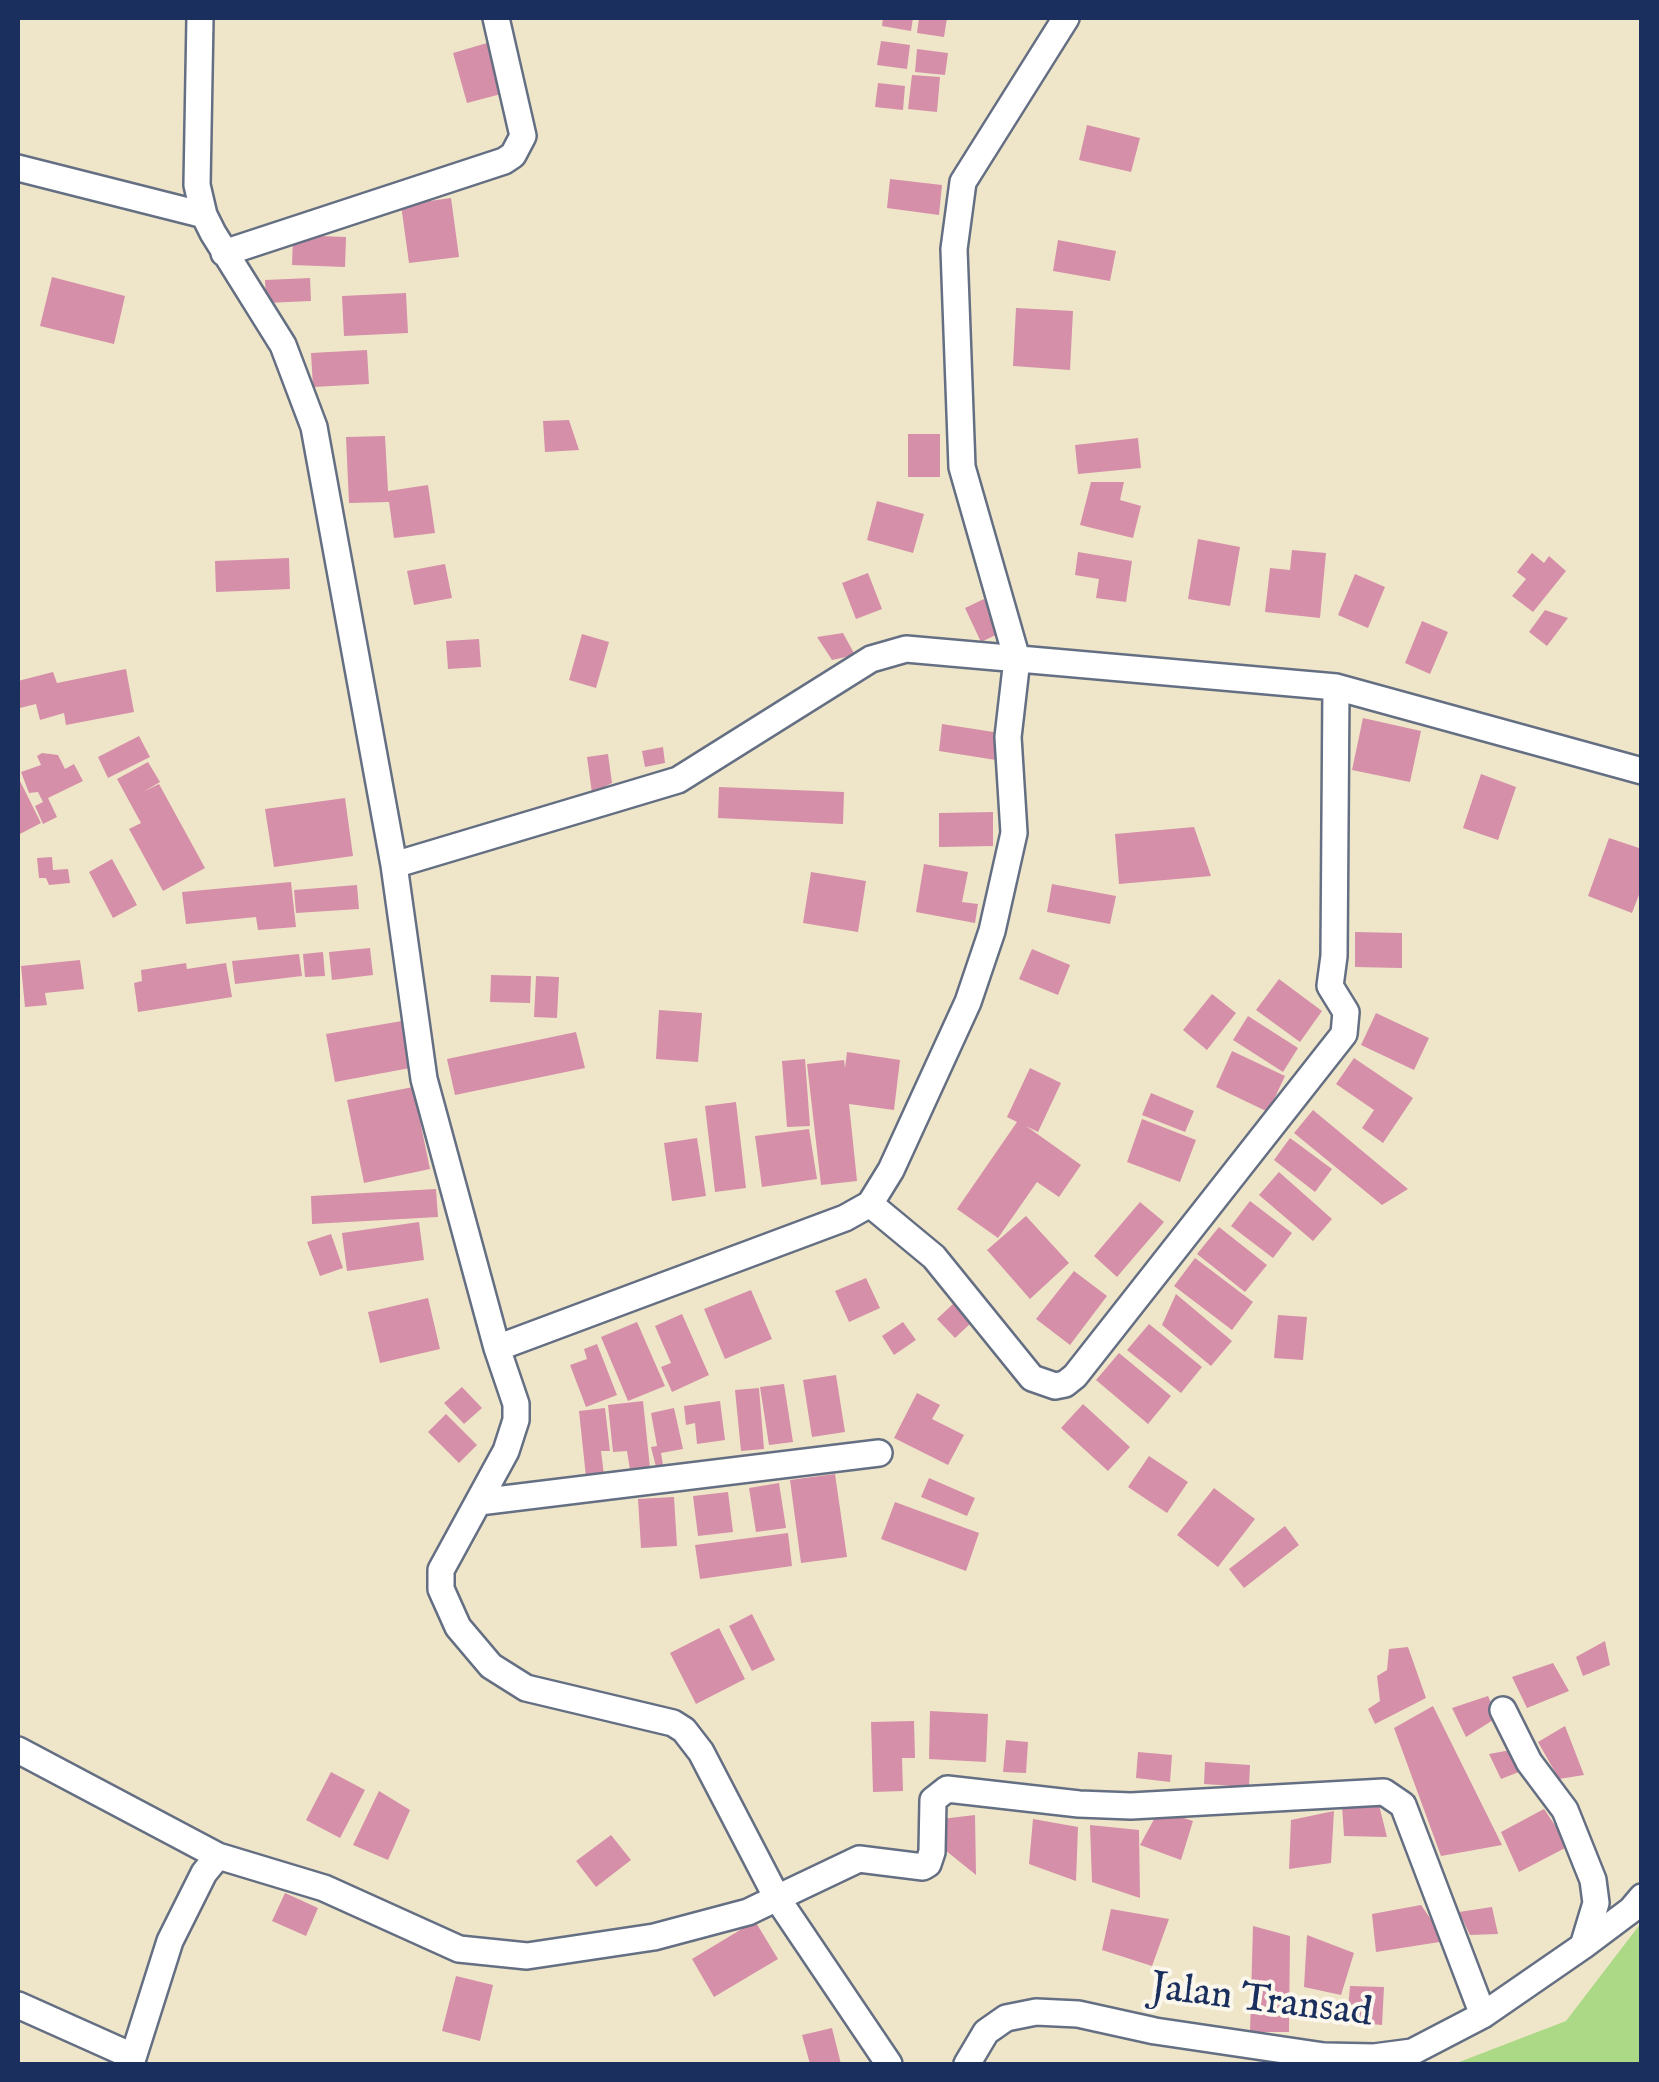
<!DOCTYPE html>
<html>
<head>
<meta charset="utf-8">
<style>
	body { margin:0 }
	#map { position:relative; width:1659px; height:2082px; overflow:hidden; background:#efe6c9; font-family:"IM FELL English",serif }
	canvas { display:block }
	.frame { position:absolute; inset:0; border:20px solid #1b2f5e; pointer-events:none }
</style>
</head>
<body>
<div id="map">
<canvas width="1659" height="2082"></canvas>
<div class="frame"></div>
</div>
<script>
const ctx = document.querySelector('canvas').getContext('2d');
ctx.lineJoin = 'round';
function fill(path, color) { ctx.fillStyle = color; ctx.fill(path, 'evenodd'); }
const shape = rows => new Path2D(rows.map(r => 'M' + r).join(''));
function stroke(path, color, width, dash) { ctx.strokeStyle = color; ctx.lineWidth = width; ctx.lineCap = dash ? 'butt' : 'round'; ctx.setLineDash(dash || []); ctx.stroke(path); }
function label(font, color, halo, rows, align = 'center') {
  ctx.font = font + ' "IM FELL English",serif'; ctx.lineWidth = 8; ctx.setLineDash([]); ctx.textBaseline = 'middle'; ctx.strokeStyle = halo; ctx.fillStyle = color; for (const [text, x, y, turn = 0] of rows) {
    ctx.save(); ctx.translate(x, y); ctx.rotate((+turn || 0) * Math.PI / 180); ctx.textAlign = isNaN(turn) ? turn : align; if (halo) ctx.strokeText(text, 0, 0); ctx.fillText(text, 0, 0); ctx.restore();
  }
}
const green = shape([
	[1641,1923,1641,2064,1454,2064,1566,2021]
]);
const building = shape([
	[883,18,913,18,911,31,882,26],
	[919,18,947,18,944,37,917,33],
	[881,41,910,45,907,69,877,65],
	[487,43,501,94,467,103,453,53],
	[917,49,948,53,945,75,915,72],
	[912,75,940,77,937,112,908,109],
	[878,83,905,86,903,110,875,107],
	[1087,125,1140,138,1131,172,1079,160],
	[890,179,942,185,939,215,887,208],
	[451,198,459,257,409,263,401,205],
	[293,235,346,237,345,267,292,265],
	[1058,240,1116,251,1110,281,1053,271],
	[52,277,125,296,114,344,40,326],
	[310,278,311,301,266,303,265,280],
	[406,293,408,333,344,336,342,296],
	[1016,308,1073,311,1070,370,1013,366],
	[367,350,369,384,313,387,311,353],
	[569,420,579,450,545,452,543,421],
	[908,434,940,434,940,477,908,477],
	[385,436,388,491,428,485,435,533,394,538,389,502,349,503,346,437],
	[1138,438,1141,468,1078,474,1075,445],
	[1091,482,1124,482,1120,500,1141,506,1133,538,1080,525],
	[877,501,924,514,913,553,867,540],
	[1198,539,1240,547,1230,606,1188,599],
	[1292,550,1326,553,1320,618,1265,612,1270,568,1290,570],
	[1078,552,1132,561,1126,602,1096,598,1099,579,1075,575],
	[1532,553,1544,563,1549,556,1566,571,1533,612,1512,596,1526,579,1517,572],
	[289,558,290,589,216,592,215,561],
	[445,564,452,598,414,605,407,571],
	[868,573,882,609,856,619,842,583],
	[1355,574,1385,587,1368,628,1338,615],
	[984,599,1000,633,981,642,965,608],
	[1545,610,1568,618,1547,646,1529,632],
	[1422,621,1448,632,1430,674,1405,663],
	[843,633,855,655,832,660,817,637],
	[582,634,609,642,596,688,569,680],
	[479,639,481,667,448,669,446,641],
	[126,669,134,712,66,725,64,713,40,720,36,704,20,708,18,681,53,672,57,683],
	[1363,718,1421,731,1410,782,1352,770],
	[942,724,1000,733,996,760,939,751],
	[139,736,150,757,108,778,98,757],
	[663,747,665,763,645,767,642,751],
	[42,753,58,755,65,769,74,764,83,781,48,798,57,817,43,824,35,806,43,802,38,792,29,793,21,772,41,765,37,756],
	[608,754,612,783,592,793,587,757],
	[148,762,160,782,143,792,159,784,205,868,163,891,129,829,141,823,117,779],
	[1481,774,1516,787,1498,840,1463,828],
	[18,777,41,823,18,835],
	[719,787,844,792,843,824,718,818],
	[345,798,353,856,274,867,265,809],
	[993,812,993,846,939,847,939,813],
	[1194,827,1211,876,1119,884,1115,834],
	[1609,838,1642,849,1642,887,1632,913,1588,896],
	[52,857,53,870,68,869,70,883,49,885,46,878,39,878,37,858],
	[112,859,137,905,113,918,89,872],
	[924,864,968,872,962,902,978,904,975,923,916,912],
	[811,872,866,881,858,932,803,923],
	[291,882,296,927,258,930,256,917,186,924,182,892],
	[1052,884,1116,896,1110,924,1047,912],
	[357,885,359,909,296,913,294,890],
	[1355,932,1402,933,1402,968,1355,967],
	[370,948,373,975,332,980,329,952],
	[1032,949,1070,965,1058,995,1019,979],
	[323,952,325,976,305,977,303,954],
	[299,954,302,976,235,984,232,961],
	[80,960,84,989,45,993,47,1005,25,1007,21,966],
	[186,963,187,969,226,963,232,997,138,1012,134,983,142,981,141,970],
	[491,975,531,976,530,1003,490,1002],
	[536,976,559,977,557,1018,534,1017],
	[1279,979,1322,1011,1300,1042,1256,1010],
	[1212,994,1236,1013,1207,1050,1183,1030],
	[659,1010,702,1013,698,1062,656,1059],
	[1376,1013,1429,1038,1414,1070,1361,1045],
	[1248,1016,1298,1048,1283,1072,1233,1040],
	[402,1021,410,1068,335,1082,326,1034],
	[576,1032,585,1068,455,1095,447,1059],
	[1232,1051,1285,1076,1268,1112,1216,1087],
	[847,1052,900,1060,894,1110,849,1104,857,1181,821,1185,807,1064,844,1060,845,1068],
	[1354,1058,1413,1098,1383,1143,1362,1128,1374,1110,1336,1084],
	[805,1059,810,1126,787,1127,782,1061],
	[1030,1068,1061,1083,1038,1132,1026,1126,1081,1165,1059,1197,1037,1182,998,1238,957,1209,1017,1122,1007,1117],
	[413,1087,430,1169,364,1183,347,1100],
	[1151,1093,1194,1111,1185,1132,1142,1115],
	[736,1102,746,1188,715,1192,705,1106],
	[1313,1110,1408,1189,1382,1205,1294,1133],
	[1142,1119,1196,1140,1180,1182,1127,1162],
	[809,1129,817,1179,762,1187,755,1136],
	[697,1138,706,1196,672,1201,664,1143],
	[1290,1138,1332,1169,1315,1192,1274,1160],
	[1279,1172,1332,1219,1313,1241,1259,1195],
	[436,1189,438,1217,312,1224,311,1196],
	[1250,1201,1292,1233,1273,1258,1231,1226],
	[1140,1202,1164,1222,1117,1277,1094,1256],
	[1026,1216,1069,1263,1030,1299,987,1250],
	[419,1222,424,1260,347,1271,342,1233],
	[1219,1227,1267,1265,1245,1292,1197,1254],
	[331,1234,343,1268,320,1276,307,1242],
	[1195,1258,1253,1302,1232,1330,1174,1286],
	[1074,1271,1107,1296,1070,1345,1036,1319],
	[866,1278,880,1308,849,1322,835,1291],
	[751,1290,772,1339,725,1359,704,1309],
	[1176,1294,1232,1341,1211,1366,1162,1325],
	[428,1298,440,1349,380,1363,368,1312],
	[954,1303,972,1322,955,1338,937,1319],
	[682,1314,709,1375,672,1392,661,1367,671,1363,655,1326],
	[1278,1315,1307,1317,1303,1360,1274,1358],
	[637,1322,665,1386,628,1401,601,1337],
	[903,1322,916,1340,894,1355,882,1336],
	[1149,1324,1202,1367,1181,1393,1127,1350],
	[597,1344,617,1395,586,1407,570,1365,587,1359,584,1349],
	[1119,1353,1171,1396,1148,1424,1096,1380],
	[836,1375,845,1432,812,1437,803,1380],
	[784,1384,793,1442,769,1445,760,1387],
	[462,1387,482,1408,464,1424,444,1403],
	[759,1388,764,1449,741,1451,735,1390],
	[917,1393,940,1405,932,1419,964,1435,948,1465,894,1438],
	[643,1401,650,1468,630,1470,627,1451,613,1452,608,1405],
	[720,1401,725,1440,697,1444,695,1423,686,1425,684,1406],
	[1083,1404,1130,1447,1108,1471,1061,1428],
	[605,1408,610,1451,601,1451,604,1475,586,1477,579,1411],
	[674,1408,683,1449,661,1453,663,1465,656,1467,651,1447,657,1446,651,1413],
	[446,1414,477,1445,459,1463,428,1432],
	[1149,1456,1188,1482,1167,1513,1128,1487],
	[835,1474,847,1557,801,1563,790,1480],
	[929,1478,975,1498,967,1516,921,1497],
	[779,1483,786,1528,756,1532,749,1488],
	[1214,1488,1255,1519,1218,1567,1177,1535],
	[728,1492,733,1532,698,1536,693,1496],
	[674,1497,677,1546,641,1548,638,1499],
	[895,1502,979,1533,966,1571,881,1539],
	[1285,1526,1299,1545,1244,1588,1229,1569],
	[788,1533,792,1566,700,1579,695,1545],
	[752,1614,775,1660,752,1671,729,1626],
	[719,1628,745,1679,696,1704,670,1653],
	[1605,1641,1610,1665,1583,1676,1576,1657],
	[1408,1647,1426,1698,1375,1724,1368,1709,1380,1701,1377,1676,1387,1670,1389,1649],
	[1553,1663,1569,1691,1527,1708,1512,1677],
	[1488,1696,1498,1717,1466,1737,1452,1708],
	[1433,1706,1502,1845,1441,1856,1394,1728],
	[930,1711,988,1714,986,1762,929,1759],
	[914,1721,915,1758,902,1758,903,1791,873,1792,871,1722],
	[1565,1726,1584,1775,1559,1779,1538,1742],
	[1006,1740,1028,1742,1026,1773,1003,1772],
	[1516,1749,1519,1772,1501,1779,1489,1754],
	[1138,1752,1172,1755,1170,1782,1136,1778],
	[1205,1762,1250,1765,1249,1787,1204,1784],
	[331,1772,365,1790,340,1838,306,1820],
	[379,1791,410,1810,388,1860,353,1845],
	[1342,1805,1379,1805,1387,1837,1344,1836],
	[1544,1809,1569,1846,1519,1872,1501,1832],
	[1159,1810,1193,1821,1181,1860,1140,1845],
	[1334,1811,1331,1863,1289,1869,1291,1820],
	[975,1815,976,1875,945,1850,941,1819],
	[1033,1819,1078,1827,1076,1881,1029,1864],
	[1090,1825,1139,1830,1140,1898,1092,1882],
	[611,1835,631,1860,596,1887,576,1861],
	[285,1893,318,1908,306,1936,272,1921],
	[1421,1905,1446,1941,1376,1952,1372,1914],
	[1492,1907,1498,1934,1470,1935,1459,1912],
	[1111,1909,1169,1919,1152,1966,1102,1950],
	[755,1921,778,1959,714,1997,692,1959],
	[1253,1926,1290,1936,1289,2032,1250,2032],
	[1307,1935,1354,1953,1341,1995,1304,1987],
	[456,1976,493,1985,480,2041,442,2031],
	[1350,1986,1384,1987,1382,2025,1347,2022],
	[832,2028,841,2064,810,2064,802,2035]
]);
const minor = shape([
	[200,18,197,185,204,215,213,233,283,345,314,427,394,865,424,1079,497,1348,516,1404,516,1420,506,1451,441,1570,441,1589,458,1627,491,1666,526,1688,673,1723,684,1730,701,1752,777,1898,859,1859,923,1867,928,1864,932,1852,933,1800,947,1789,1079,1804,1131,1806,1384,1792,1403,1805,1483,2015],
	[18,168,204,215],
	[224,253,504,161,513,155,523,136,496,18],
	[394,865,678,780,871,659,906,649,1336,687,1642,771],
	[870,1204,934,1257,1032,1378,1055,1386,1065,1384,1075,1376,1344,1034,1346,1012,1330,986,1334,956,1336,687],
	[497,1348,845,1218,870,1204,891,1170,968,1002,992,931,1014,833,1008,737,1017,659,962,467,954,249,963,182,1066,18],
	[479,1502,879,1453],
	[1503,1710,1529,1762,1565,1810,1593,1880,1596,1903,1583,1946],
	[18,1750,218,1856],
	[18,2005,132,2056],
	[131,2064,170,1941,204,1873,218,1856,324,1888,459,1949,527,1956,654,1937,748,1912,777,1898,889,2064],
	[967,2064,986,2032,1006,2018,1036,2012,1078,2014,1155,2031,1324,2056,1374,2057,1412,2052,1483,2015,1583,1946,1631,1910,1642,1897]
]);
const streetNames = [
	["Jalan Transad",1261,2003,7]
];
fill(green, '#abd986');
fill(building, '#d58fa8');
stroke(minor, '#656f83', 30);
stroke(minor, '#fff', 25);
label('40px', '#1b2f5e', '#fbf7ec', streetNames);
</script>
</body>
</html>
